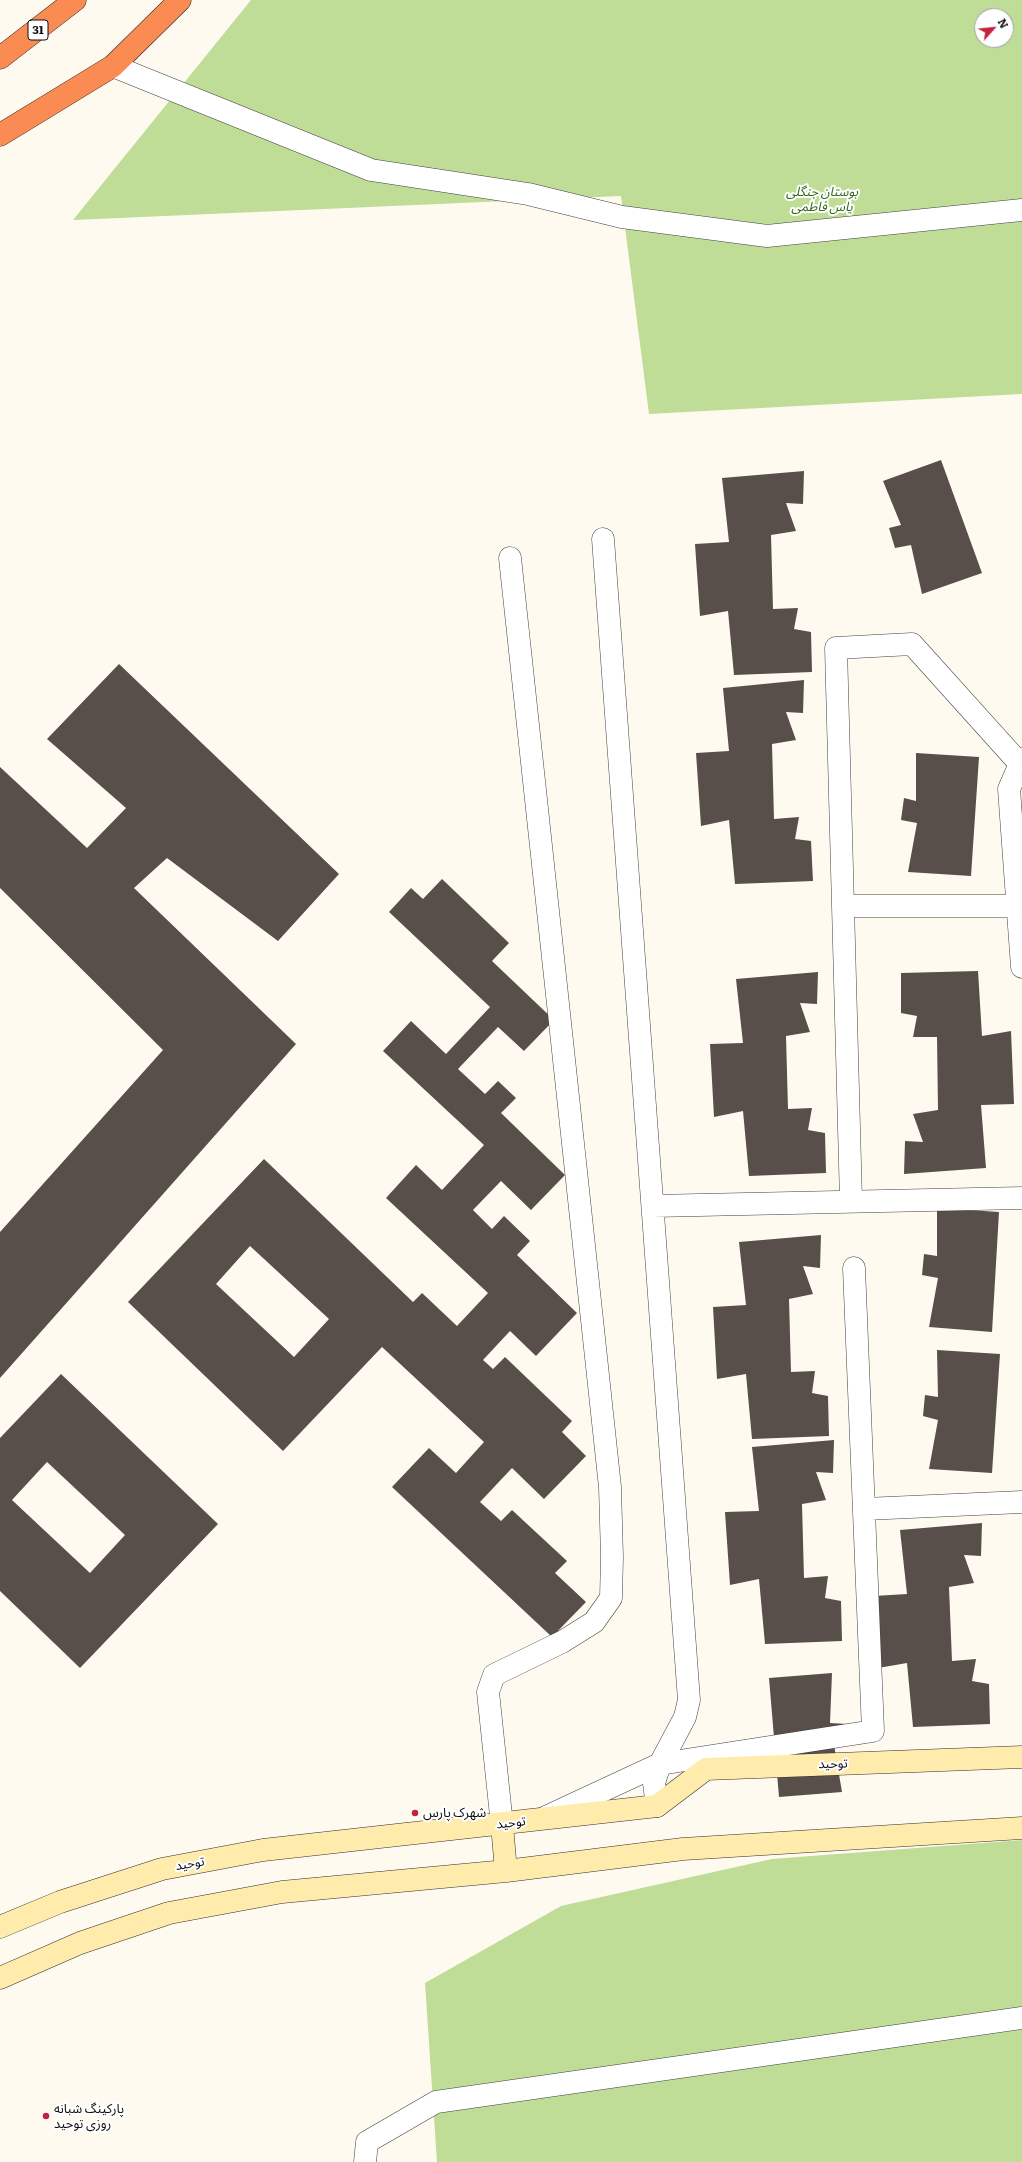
<!DOCTYPE html>
<html>
<head>
<meta charset="utf-8">
<style>
	body { margin:0 }
	#map { position:relative; width:1022px; height:2162px; overflow:hidden; background:#fffaf0; font-family:Literata,serif }
	canvas { display:block }
	.north { position:absolute; left:974px; top:8px; width:40px; height:40px; box-sizing:border-box; background:#fff; border:1px solid #9f9f9f; border-radius:50%; rotate:63deg; font-size:11px; font-weight:700; line-height:16px; text-align:center; color:#0e0e0e }
	.north::after { content:''; display:block; margin:auto; width:14px; height:18px; background:#c4213d; clip-path:polygon(50% 0,100% 100%,50% 72%,0 100%) }
</style>
</head>
<body>
<div id="map">
<canvas width="1022" height="2162"></canvas>
<div class="north">N</div>
</div>
<script>
const ctx = document.querySelector('canvas').getContext('2d');
ctx.lineJoin = 'round';
function fill(path, color) { ctx.fillStyle = color; ctx.fill(path, 'evenodd'); }
const shape = rows => new Path2D(rows.map(r => 'M' + r).join(''));
function stroke(path, color, width, dash) { ctx.strokeStyle = color; ctx.lineWidth = width; ctx.lineCap = dash ? 'butt' : 'round'; ctx.setLineDash(dash || []); ctx.stroke(path); }
function label(font, color, halo, rows, align = 'center') {
  ctx.font = font + ' Literata,"Noto Sans Arabic",serif'; ctx.lineWidth = 4; ctx.setLineDash([]); ctx.textBaseline = 'middle'; ctx.strokeStyle = halo; ctx.fillStyle = color; for (const [text, x, y, turn = 0] of rows) {
    ctx.save(); ctx.translate(x, y); ctx.rotate((+turn || 0) * Math.PI / 180); ctx.textAlign = isNaN(turn) ? turn : align; if (halo) ctx.strokeText(text, 0, 0); ctx.fillText(text, 0, 0); ctx.restore();
  }
}
const forest = shape([
	[251,0,1022,0,1022,394,649,414,621,196,73,220],
	[982,16,1006,16,1006,40,982,40],
	[1022,1840,1022,2162,437,2162,425,1983,561,1906,772,1859]
]);
const building = shape([
	[941,460,982,573,922,594,911,545,895,548,889,528,901,525,883,481],
	[804,471,803,504,786,503,796,531,771,535,773,609,798,608,794,629,811,632,812,672,734,675,728,611,700,616,695,544,729,542,722,478],
	[119,664,339,874,278,941,167,858,134,888,296,1044,0,1378,0,1232,163,1050,0,888,0,767,87,848,126,808,47,739],
	[804,680,803,713,786,712,796,740,772,744,774,819,799,817,795,839,811,841,813,881,735,884,729,820,701,826,696,753,729,751,723,688],
	[916,753,979,757,971,876,908,872,917,823,901,820,904,798,916,801],
	[442,879,509,943,492,961,554,1020,524,1051,498,1027,458,1069,485,1094,498,1081,516,1098,501,1113,565,1175,531,1210,501,1181,473,1210,492,1229,504,1216,530,1241,517,1255,577,1313,536,1356,510,1331,483,1360,493,1369,505,1357,572,1421,562,1432,586,1456,544,1499,512,1468,480,1502,501,1521,512,1510,567,1561,555,1573,586,1602,552,1637,392,1487,429,1448,456,1473,484,1442,382,1347,283,1451,128,1302,264,1159,413,1302,422,1293,457,1326,488,1293,386,1198,416,1165,442,1190,484,1145,383,1051,411,1021,446,1054,490,1007,389,912,411,888,423,899],
	[250,1246,329,1319,294,1357,216,1284],
	[978,971,982,1036,1011,1031,1014,1104,981,1105,986,1168,904,1174,905,1141,923,1142,913,1114,938,1110,937,1037,913,1037,917,1016,901,1013,901,973],
	[818,972,817,1004,800,1003,810,1032,786,1036,788,1109,812,1108,808,1130,825,1133,826,1173,749,1176,743,1111,714,1117,710,1044,743,1043,736,979],
	[937,1208,999,1212,992,1332,929,1327,938,1278,922,1275,924,1254,937,1256],
	[821,1235,820,1268,803,1266,813,1294,789,1299,791,1372,815,1371,812,1393,828,1396,829,1436,752,1439,746,1374,717,1379,713,1307,746,1305,739,1242],
	[937,1350,1000,1354,992,1473,929,1469,938,1420,923,1416,925,1395,938,1397],
	[61,1374,218,1524,80,1668,0,1591,0,1438],
	[47,1462,125,1535,90,1573,12,1500],
	[834,1440,833,1473,816,1472,826,1500,802,1504,804,1578,828,1576,825,1598,841,1601,842,1641,765,1644,759,1579,730,1585,725,1512,759,1511,752,1447],
	[982,1523,981,1556,964,1555,974,1583,949,1587,952,1661,976,1659,972,1681,989,1684,990,1724,913,1727,907,1663,878,1668,874,1596,907,1594,900,1530],
	[832,1673,830,1723,847,1724,847,1745,834,1745,842,1792,779,1797,769,1678]
]);
const street = shape([
	[113,66,371,170,528,194,622,217,767,236,1022,210],
	[603,539,689,1700,685,1717,660,1764,654,1783,657,1806],
	[1022,759,1009,789,1022,967],
	[844,906,1016,906],
	[851,1201,836,648,912,644,1020,764],
	[653,1206,1022,1198],
	[865,1509,1022,1502],
	[546,1817,660,1764,873,1731,854,1268],
	[502,1825,488,1692,494,1675,562,1642,594,1622,611,1598,612,1557,610,1487,510,558],
	[365,2162,367,2142,436,2102,1022,2018]
]);
const secondary = shape([
	[502,1825,506,1871],
	[0,1927,60,1902,162,1869,263,1850,657,1806,706,1769,1022,1757],
	[0,1978,80,1943,169,1913,282,1892,506,1871,683,1849,1022,1828]
]);
const highway = shape([
	[0,58,75,0],
	[0,135,113,66,180,0]
]);
const markers = [
	[415,1813,4,"#c4213d"],
	[46,2116,4,"#c4213d"]
];
const shields = [
	[38,30,20]
];
const shieldNames = [
	["31",38,30]
];
const parkNames = [
	["بوستان جنگلی",822,192],
	["یاس فاطمی",822,207]
];
const streetNames = [
	["توحید",833,1764,-2],
	["توحید",511,1823,-7],
	["توحید",190,1864,-10]
];
const poiNames = [
	["شهرک پارس",423,1813],
	["پارکینگ شبانه",54,2109],
	["روزی توحید",54,2124]
];
fill(forest, '#bfdd96');
fill(building, '#584e4a');
stroke(street, '#414141', 23);
stroke(secondary, '#303030', 23);
stroke(highway, '#1f1f1f', 23);
stroke(street, '#fff', 22);
stroke(secondary, '#ffebab', 22);
stroke(highway, '#f98b53', 22);
for (const [x, y, r, color] of markers) { const dot = new Path2D(); dot.arc(x, y, r, 0, 2 * Math.PI); ctx.fillStyle = color; ctx.fill(dot); stroke(dot, '#fff', 1.5); }
for (const [x, y, w] of shields) { const box = new Path2D(); box.roundRect(x - w / 2, y - 10, w, 20, 3); ctx.fillStyle = '#fff'; ctx.fill(box); stroke(box, '#0e0e0e', 1); }
label('bold 12px', '#0e0e0e', null, shieldNames);
label('italic 13px', '#35691c', '#fff', parkNames);
label('13px', '#0e0e0e', '#fff', streetNames);
label('13px', '#0e0e0e', '#fff', poiNames, 'left');
</script>
</body>
</html>
